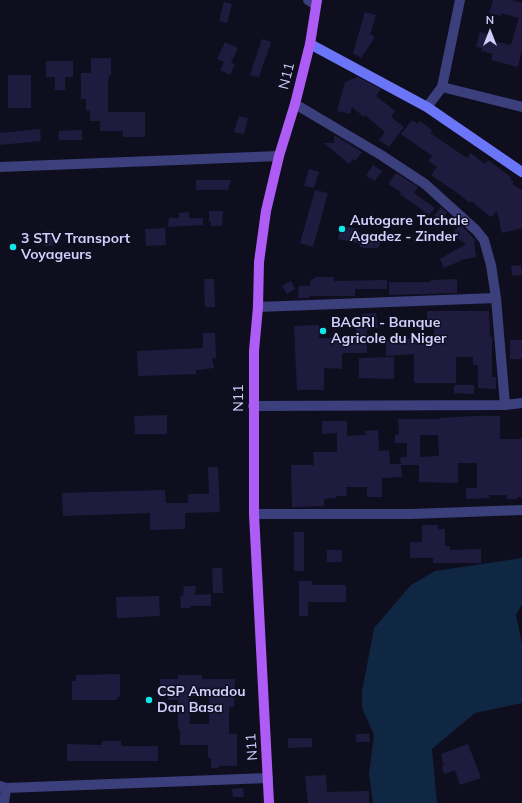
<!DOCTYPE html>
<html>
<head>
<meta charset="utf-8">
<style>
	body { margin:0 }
	#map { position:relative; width:522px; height:803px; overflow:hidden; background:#0f0e1f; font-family:Mulish,sans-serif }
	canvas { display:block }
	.north { position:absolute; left:470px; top:12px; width:40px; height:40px; -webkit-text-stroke:3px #0f0e1f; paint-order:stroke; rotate:0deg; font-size:11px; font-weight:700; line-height:16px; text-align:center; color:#cfcffc }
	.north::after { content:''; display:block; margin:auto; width:14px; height:18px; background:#cfcffc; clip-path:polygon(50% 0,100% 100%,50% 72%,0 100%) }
</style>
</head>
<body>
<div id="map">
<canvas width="522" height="803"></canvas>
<div class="north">N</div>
</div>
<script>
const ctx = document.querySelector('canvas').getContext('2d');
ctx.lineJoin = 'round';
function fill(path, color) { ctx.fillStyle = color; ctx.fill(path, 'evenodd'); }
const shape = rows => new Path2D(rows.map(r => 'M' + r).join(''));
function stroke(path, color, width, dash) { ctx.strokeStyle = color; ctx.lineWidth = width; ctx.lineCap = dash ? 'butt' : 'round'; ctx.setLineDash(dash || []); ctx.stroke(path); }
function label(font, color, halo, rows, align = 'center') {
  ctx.font = font + ' Mulish,sans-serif'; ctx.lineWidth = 3; ctx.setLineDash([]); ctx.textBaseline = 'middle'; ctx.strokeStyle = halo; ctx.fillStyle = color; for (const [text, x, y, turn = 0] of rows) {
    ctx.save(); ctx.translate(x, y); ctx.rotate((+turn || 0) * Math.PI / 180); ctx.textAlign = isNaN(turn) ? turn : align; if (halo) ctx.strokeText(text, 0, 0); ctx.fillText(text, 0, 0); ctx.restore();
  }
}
const water = shape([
	[522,558,522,604,516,615,522,644,522,703,475,713,432,749,437,803,373,803,369,774,374,735,362,708,362,692,374,628,411,585,435,571]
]);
const building = shape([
	[493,0,511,0,522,3,522,49,518,67,491,60,493,54,482,51,482,48,476,47,480,32,494,36,492,41,511,45,519,18,501,13,501,16,489,13],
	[224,2,232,4,227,23,219,21],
	[365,12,376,15,370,34,375,37,361,58,353,53],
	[262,39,271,42,259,77,250,75],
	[225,42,238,48,231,63,235,64,230,75,220,70,224,62,217,59],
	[91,58,111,58,111,75,109,75,108,85,108,112,145,112,145,137,123,137,123,131,100,131,100,121,90,121,90,111,86,111,86,99,81,99,81,73,91,73],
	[46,61,73,61,73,77,65,77,65,90,55,90,55,77,46,77],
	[8,75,31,75,31,108,8,108],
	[358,77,381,89,376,96,395,111,391,117,404,127,389,147,379,140,385,132,365,115,364,117,352,107,350,114,337,111,345,82],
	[239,116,248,118,244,134,234,132],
	[412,120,418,124,420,121,432,130,430,133,467,158,471,153,485,164,488,160,511,177,510,179,514,182,512,184,522,190,522,228,502,233,497,211,491,217,471,201,470,203,456,192,431,175,437,167,428,161,432,156,401,134],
	[40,129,41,141,0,145,0,133],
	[82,130,82,140,59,140,59,131],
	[334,136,336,136,362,152,355,161,353,159,349,164,324,143,334,143],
	[373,165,382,171,375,181,366,176],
	[309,169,319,172,314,188,304,186],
	[396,173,418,187,414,193,435,208,429,215,400,194,401,192,388,184],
	[196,180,231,180,228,190,196,190],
	[315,190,328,193,313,247,300,243],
	[441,207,447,213,441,221,434,216],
	[209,211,223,211,222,226,211,226,211,221,209,221],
	[189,212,189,218,203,218,203,225,168,227,169,218,179,218,179,213],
	[460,224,475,240,474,242,476,257,460,260,460,261,444,268,440,259,466,244,454,236,454,232],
	[341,226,358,229,357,233,377,233,377,235,380,235,380,246,378,247,378,248,363,248,363,247,360,247,360,244,358,243,338,239],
	[165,228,166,245,146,246,145,229],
	[44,231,53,231,53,246,44,246],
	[521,265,522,275,512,276,511,266],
	[315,277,334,277,334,281,387,280,387,289,355,289,355,296,309,296,309,298,298,298,299,286,310,286,311,279,315,279],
	[204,279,214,279,215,307,205,307],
	[457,279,457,293,389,295,389,282,431,282,431,280],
	[291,281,295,289,287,294,282,286],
	[427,311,489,311,490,337,492,337,492,377,496,377,496,389,478,388,478,365,473,365,473,357,456,357,456,383,414,383,414,354,386,356,386,341,404,341,404,339,434,339,434,320,427,320],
	[376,313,378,328,367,329,367,353,342,353,342,369,324,368,324,390,297,390,294,326,319,325,319,338,350,338,350,337,356,337,356,326,362,326,362,314],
	[203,333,215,333,216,358,212,358,214,368,196,370,196,374,138,376,137,351,203,348],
	[510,340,522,340,522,359,510,359],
	[394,357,394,379,359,378,359,358],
	[454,385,474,385,474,394,454,393],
	[167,415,167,434,135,434,134,416],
	[472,416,500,416,500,439,522,439,522,497,517,497,517,499,507,499,507,495,489,495,489,498,466,499,466,488,477,488,477,463,458,463,458,483,419,482,419,465,401,465,402,477,382,478,382,497,367,497,367,487,346,487,347,496,336,496,336,498,324,499,324,506,292,507,291,465,314,465,313,452,337,452,337,433,322,434,322,421,347,421,347,436,366,435,365,431,378,430,379,451,389,450,390,464,401,464,400,458,407,457,407,443,395,443,395,435,399,434,398,419,440,419,440,418],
	[420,435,438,435,439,456,420,457],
	[208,467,218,467,220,512,185,513,185,529,150,530,150,513,63,516,62,493,165,490,166,503,188,503,188,494,209,494],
	[422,525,438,525,438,529,445,529,445,546,450,546,450,550,481,549,481,563,433,563,433,558,410,558,410,542,422,542],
	[294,532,304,532,304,571,294,571],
	[327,550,342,550,342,562,327,562],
	[212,568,222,568,223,593,213,593],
	[299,581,312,581,312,585,346,585,346,602,308,602,308,616,299,616],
	[184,586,196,586,195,595,211,594,211,606,190,606,190,608,181,608,180,596,183,596],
	[159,596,160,616,117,618,116,597],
	[120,674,120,697,117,697,117,700,72,700,72,681,76,681,76,675],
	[178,675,202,675,202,679,235,679,234,707,229,707,229,734,237,734,237,766,219,766,219,768,211,768,211,758,208,758,208,745,180,745,180,729,178,729,178,700,168,700,168,695,160,695,160,679,178,679],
	[189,696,209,696,209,724,190,724],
	[356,734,369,734,370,742,356,742],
	[288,738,312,738,312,747,288,748],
	[102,741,121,741,121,746,158,746,158,761,67,761,67,744,102,745],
	[468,744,481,778,460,785,455,770,444,774,442,765,444,765,441,754],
	[326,775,327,792,369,791,369,803,308,803,305,776],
	[243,788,244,797,233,797,232,789]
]);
const street = shape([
	[308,0,316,5],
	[442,87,522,107],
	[295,104,381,155,425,184,476,230,484,240,491,265,496,298],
	[427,107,442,87,460,0],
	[0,167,279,156],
	[258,307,496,298,505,405],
	[253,406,505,405,522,403],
	[254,514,410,514,522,510],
	[0,786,6,788,4,803],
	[6,788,268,778]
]);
const secondary = shape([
	[310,44,427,107,522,172]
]);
const primary = shape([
	[269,803,254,514,254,351,258,307,259,262,266,211,279,156,295,104,310,44,317,0]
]);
const markers = [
	[342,229,4,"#0de9ea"],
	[13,247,4,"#0de9ea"],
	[323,331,4,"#0de9ea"],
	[149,700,4,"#0de9ea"]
];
const streetNames = [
	["N11",287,76,-76],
	["N11",239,398,-90],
	["N11",252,747,-94]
];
const poiNames = [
	["Autogare Tachale",350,221],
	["Agadez - Zinder",350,237],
	["3 STV Transport",21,239],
	["Voyageurs",21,255],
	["BAGRI - Banque",331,323],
	["Agricole du Niger",331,339],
	["CSP Amadou",157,692],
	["Dan Basa",157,708]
];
fill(water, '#0f2742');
fill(building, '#1f1b3f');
stroke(street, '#3b3f7c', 10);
stroke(secondary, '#6b75f7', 10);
stroke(primary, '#ae5cf6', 10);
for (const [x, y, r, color] of markers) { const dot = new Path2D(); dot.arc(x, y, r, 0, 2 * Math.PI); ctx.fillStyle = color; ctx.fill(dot); stroke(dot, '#0f0e1f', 1.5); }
label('14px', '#cfcffc', '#0f0e1f', streetNames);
label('bold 14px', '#cfcffc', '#0f0e1f', poiNames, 'left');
</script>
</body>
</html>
